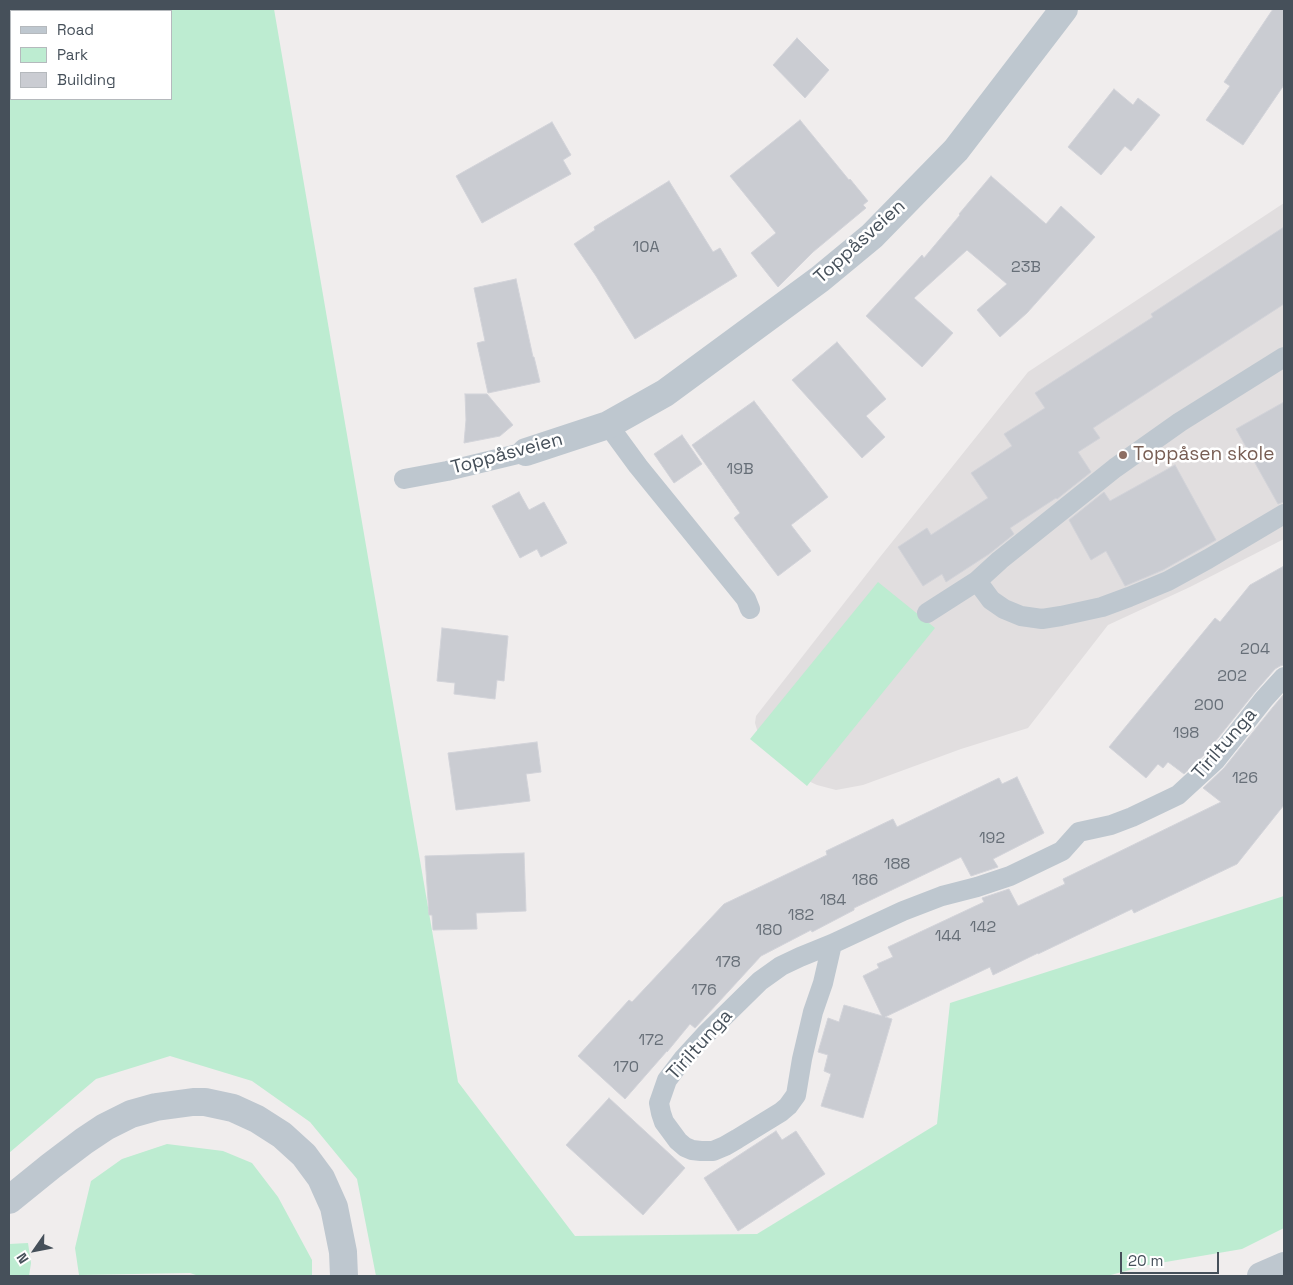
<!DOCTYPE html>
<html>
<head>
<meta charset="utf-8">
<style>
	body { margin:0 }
	#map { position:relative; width:1293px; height:1285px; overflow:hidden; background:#f0eded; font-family:"Space Grotesk",sans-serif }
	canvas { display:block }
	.frame { position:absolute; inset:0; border:10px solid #46505a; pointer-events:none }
	.legend { position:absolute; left:10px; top:10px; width:162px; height:90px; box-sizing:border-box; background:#fff; border:1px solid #b5b9bd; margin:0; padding:6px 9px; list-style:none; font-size:15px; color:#46505a }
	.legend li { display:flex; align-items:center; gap:10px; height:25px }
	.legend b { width:25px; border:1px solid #b5b9bd }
	.north { position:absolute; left:10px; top:1225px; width:50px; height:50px; -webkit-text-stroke:4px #fff; paint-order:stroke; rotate:237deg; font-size:14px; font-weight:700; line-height:20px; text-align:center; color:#46505a }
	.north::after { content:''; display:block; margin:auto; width:18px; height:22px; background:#46505a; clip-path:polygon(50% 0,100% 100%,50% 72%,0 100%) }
	.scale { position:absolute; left:1120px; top:1252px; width:99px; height:22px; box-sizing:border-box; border:2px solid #46505a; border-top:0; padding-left:6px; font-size:15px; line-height:18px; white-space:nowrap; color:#46505a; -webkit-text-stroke:4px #fff; paint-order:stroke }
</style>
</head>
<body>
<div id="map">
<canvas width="1293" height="1285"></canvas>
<div class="frame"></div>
<ul class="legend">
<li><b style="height:6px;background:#bec7cf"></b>Road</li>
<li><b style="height:14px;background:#bdecd1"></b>Park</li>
<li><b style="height:14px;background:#caccd2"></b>Building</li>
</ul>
<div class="north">N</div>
<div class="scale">20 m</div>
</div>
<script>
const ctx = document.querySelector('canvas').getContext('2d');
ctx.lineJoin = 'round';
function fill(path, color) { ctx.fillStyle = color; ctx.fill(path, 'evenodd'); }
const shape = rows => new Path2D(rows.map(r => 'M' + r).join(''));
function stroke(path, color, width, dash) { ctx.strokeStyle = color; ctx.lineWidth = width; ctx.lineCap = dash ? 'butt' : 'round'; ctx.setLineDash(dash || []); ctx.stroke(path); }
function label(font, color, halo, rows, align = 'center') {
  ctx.font = font + ' "Space Grotesk",sans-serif'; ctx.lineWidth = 5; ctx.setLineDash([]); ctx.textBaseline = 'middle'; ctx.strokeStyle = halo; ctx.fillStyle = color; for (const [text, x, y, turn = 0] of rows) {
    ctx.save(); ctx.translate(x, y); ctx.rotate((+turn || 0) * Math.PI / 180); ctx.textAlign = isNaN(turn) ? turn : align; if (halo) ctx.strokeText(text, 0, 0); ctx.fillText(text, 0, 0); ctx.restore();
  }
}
const education = shape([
	[1284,203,1284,539,1190,587,1108,625,1028,728,961,749,863,785,836,790,817,785,802,778,758,733,755,723,756,716,880,557,1028,372]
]);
const green = shape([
	[9,9,274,9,458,1082,575,1236,757,1234,937,1124,950,1003,1284,896,1284,1228,1242,1249,1148,1265,1107,1276,376,1276,357,1179,310,1122,252,1081,170,1056,96,1079,9,1153],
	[11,11,171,11,171,99,11,99],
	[878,582,935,628,807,786,750,739],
	[167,1144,223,1151,252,1163,278,1197,312,1260,312,1276,199,1276,190,1273,79,1275,75,1248,91,1181,122,1159],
	[28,1243,31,1263,29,1276,9,1276,9,1244]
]);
const building = shape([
	[1273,9,1284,9,1284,85,1243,145,1206,120,1230,86,1224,82,1273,9],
	[797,38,829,70,805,98,773,65,797,38],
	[1114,89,1133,105,1138,98,1160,115,1131,151,1125,146,1101,175,1068,147,1114,89],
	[800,120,849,180,850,179,868,201,863,205,866,208,813,252,778,287,751,253,776,233,730,176,800,120],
	[552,122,571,155,563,160,571,174,482,223,456,176,552,122],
	[991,176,1046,224,1061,206,1095,237,1027,313,1000,337,977,310,1007,284,967,250,914,298,953,333,922,367,866,316,922,255,924,258,960,215,959,214,991,176],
	[669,181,713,252,720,248,737,276,635,339,596,276,574,244,595,230,594,227,669,181],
	[1284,227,1284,304,1093,428,1100,438,1078,452,1091,472,1057,499,1056,498,1010,528,1014,534,989,554,946,582,942,574,923,586,898,547,927,528,931,535,988,498,971,473,1012,446,1004,434,1045,408,1035,393,1153,317,1151,314,1284,227],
	[516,279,533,357,534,357,540,382,488,393,477,343,485,341,474,288,516,279],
	[837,342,886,399,866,416,885,437,862,458,792,380,837,342],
	[465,394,487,394,513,425,500,436,464,443,466,420,465,394],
	[754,401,828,497,791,525,811,551,778,576,734,518,740,513,692,445,754,401],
	[1284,402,1284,502,1278,504,1236,429,1284,402],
	[682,435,702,464,674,483,654,454,682,435],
	[1175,465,1216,540,1163,570,1125,586,1106,551,1091,560,1069,520,1104,492,1110,501,1175,465],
	[519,492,529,510,544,502,567,543,541,557,537,549,520,558,492,506,519,492],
	[1284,566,1284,665,1280,666,1275,669,1255,692,1206,753,1184,774,1168,762,1163,768,1158,764,1146,778,1109,747,1215,618,1220,622,1250,585,1284,566],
	[442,628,508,636,504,681,497,680,495,699,454,694,455,683,437,681,442,628],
	[1284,694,1284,805,1237,864,1134,913,1132,909,1038,954,1038,953,993,975,990,967,885,1017,892,1019,863,1118,821,1106,831,1074,824,1071,828,1055,818,1052,828,1018,839,1022,844,1005,882,1016,863,976,879,968,877,964,893,957,888,947,984,902,982,898,1009,889,1018,906,1065,884,1063,879,1221,802,1203,788,1224,768,1273,707,1284,694],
	[537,742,541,772,526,774,530,801,456,810,448,753,537,742],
	[1017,777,1044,833,993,859,998,867,971,876,961,857,854,908,854,910,812,932,811,930,761,956,695,1028,690,1024,667,1052,667,1051,625,1099,578,1056,629,1000,632,1002,724,904,827,855,826,851,893,819,897,827,999,778,1002,784,1017,777],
	[524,853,526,911,476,913,477,929,433,930,432,915,429,915,425,856,524,853],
	[609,1098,685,1168,643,1215,566,1145,609,1098],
	[776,1131,782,1140,796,1131,825,1174,738,1231,704,1178,776,1131]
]);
const service = shape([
	[608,425,638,466,746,599,750,609],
	[404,479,447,471,526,452],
	[977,581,991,600,1004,609,1021,616,1042,619,1061,616,1102,607,1129,597,1168,581,1208,559,1284,514],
	[927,613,977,581,1000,560,1115,468,1180,422,1284,357],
	[832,944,823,983,813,1012,802,1059,796,1095,788,1106,781,1112,737,1139,725,1146,713,1151,701,1151,692,1150,685,1147,678,1141,664,1122,661,1113,659,1103,667,1080,683,1059,705,1035,760,981,781,966,800,957,832,944,903,911,942,896,977,887,1010,876,1062,851,1079,832,1111,825,1132,817,1178,795,1215,761,1264,699,1284,677]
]);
const minor = shape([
	[526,452,608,425,665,393,820,279,872,236,956,150,1064,9],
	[9,1200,51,1166,84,1141,105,1127,131,1114,156,1107,193,1102,205,1102,233,1108,257,1119,282,1135,304,1155,321,1178,334,1207,343,1252,344,1276]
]);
const tertiary = shape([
	[1261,1276,1284,1266]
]);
const markers = [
	[1123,455,5,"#8d6e63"]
];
const numberNames = [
	["10A",646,248],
	["23B",1026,268],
	["19B",740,470],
	["204",1255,650],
	["202",1232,677],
	["200",1209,706],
	["198",1186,734],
	["126",1245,779],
	["192",992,839],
	["188",897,865],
	["186",865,881],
	["184",833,901],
	["182",801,916],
	["142",983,928],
	["180",769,931],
	["144",948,937],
	["178",728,963],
	["176",704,991],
	["172",651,1041],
	["170",626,1068]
];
const streetNames = [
	["Toppåsveien",860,242,-42],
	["Toppåsveien",507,454,-15],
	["Tiriltunga",1225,744,-49],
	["Tiriltunga",700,1045,-48]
];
const educationNames = [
	["Toppåsen skole",1133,455]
];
fill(education, '#e1dedf');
fill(green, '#bdecd1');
fill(building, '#caccd2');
stroke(building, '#d2d3d9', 1);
stroke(service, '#bec7cf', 20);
stroke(minor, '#bec7cf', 28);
stroke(tertiary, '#bec7cf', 28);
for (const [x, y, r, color] of markers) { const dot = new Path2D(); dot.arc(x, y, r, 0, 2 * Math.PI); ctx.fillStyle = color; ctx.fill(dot); stroke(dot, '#fff', 2); }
label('16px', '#676f78', null, numberNames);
label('19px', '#46505a', '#fff', streetNames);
label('19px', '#785e54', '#fff', educationNames, 'left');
</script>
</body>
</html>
